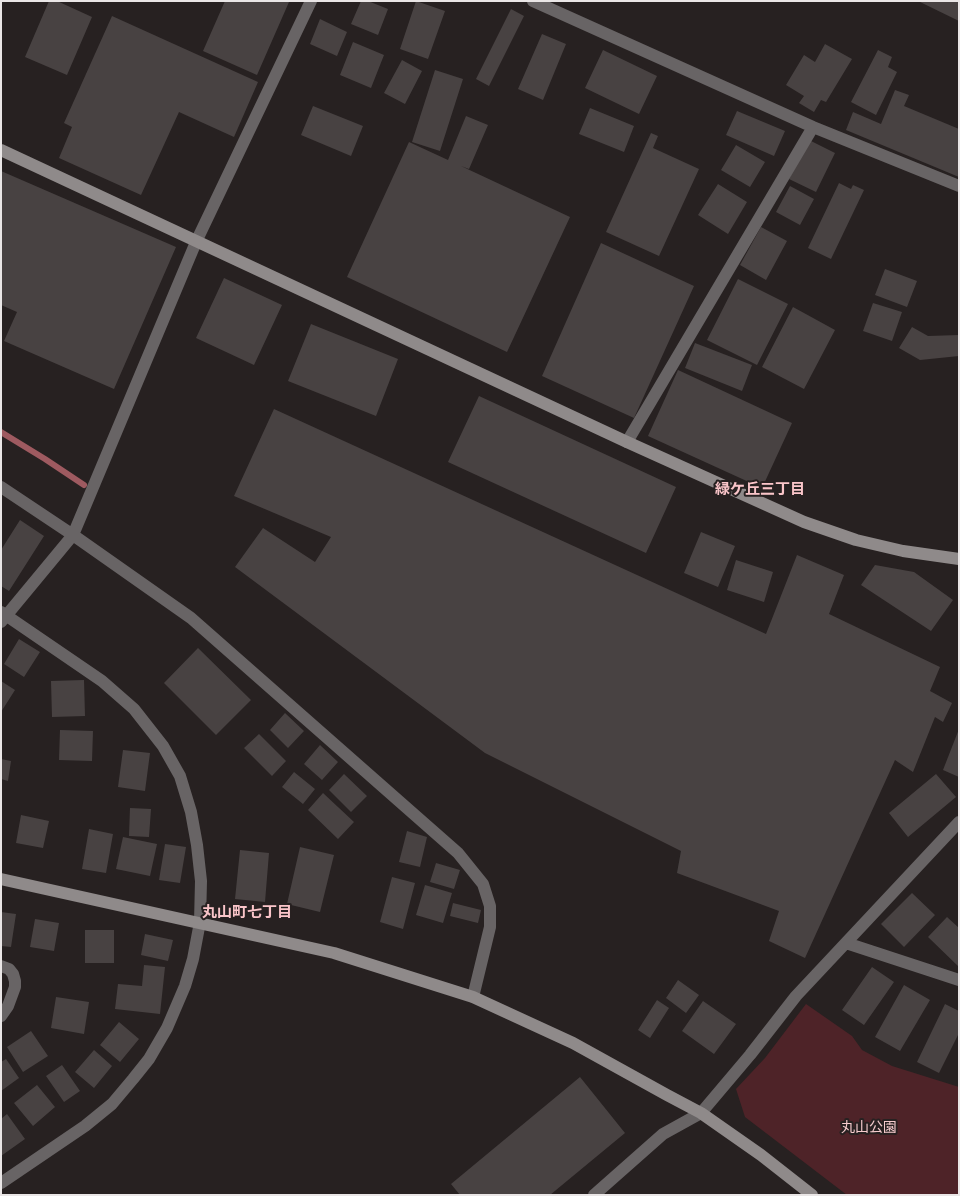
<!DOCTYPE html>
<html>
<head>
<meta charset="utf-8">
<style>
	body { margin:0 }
	#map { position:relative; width:960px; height:1196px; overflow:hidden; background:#272121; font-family:"Archivo Narrow",sans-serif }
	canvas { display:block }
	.frame { position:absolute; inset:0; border:2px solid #eae6e6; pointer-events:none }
</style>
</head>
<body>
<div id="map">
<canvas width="960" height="1196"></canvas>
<div class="frame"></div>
</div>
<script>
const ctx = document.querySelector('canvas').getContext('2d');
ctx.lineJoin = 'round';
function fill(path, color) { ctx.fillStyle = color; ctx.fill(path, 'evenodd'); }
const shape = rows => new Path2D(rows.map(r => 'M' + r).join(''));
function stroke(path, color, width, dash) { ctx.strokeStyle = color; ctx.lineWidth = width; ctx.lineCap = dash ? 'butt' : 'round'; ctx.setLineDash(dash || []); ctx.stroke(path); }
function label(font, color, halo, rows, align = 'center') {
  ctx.font = font + ' "Archivo Narrow","Noto Sans JP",sans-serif'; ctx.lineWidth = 4; ctx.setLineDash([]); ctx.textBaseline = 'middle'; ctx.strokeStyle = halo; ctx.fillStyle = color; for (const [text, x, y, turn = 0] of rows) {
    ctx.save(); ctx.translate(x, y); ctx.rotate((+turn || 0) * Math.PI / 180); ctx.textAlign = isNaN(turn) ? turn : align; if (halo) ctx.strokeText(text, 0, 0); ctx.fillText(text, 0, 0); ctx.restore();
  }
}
const green = shape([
	[806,1004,852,1036,862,1050,892,1066,959,1087,959,1195,847,1195,745,1117,736,1089,765,1058]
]);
const stream = shape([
	[1,432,45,459,84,485]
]);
const building = shape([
	[49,1,57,1,92,17,67,75,25,57],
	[225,1,286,1,289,2,257,75,203,51],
	[361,1,368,1,388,9,378,35,351,24],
	[416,1,445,11,428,59,400,49],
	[918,1,959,1,959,21],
	[511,9,524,16,489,86,476,79],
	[112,16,258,82,234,137,179,112,141,195,59,158,72,127,64,123],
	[320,19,347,32,337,56,310,44],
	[542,34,566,44,543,100,518,89],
	[353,42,384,55,371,88,340,75],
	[825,44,852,59,826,102,821,100,814,112,799,103,804,96,786,85,804,55,815,62],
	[603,50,657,76,639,114,585,88],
	[878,50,892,57,888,67,897,72,876,115,851,102],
	[402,60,422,71,405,104,384,93],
	[435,70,463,79,440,151,412,142],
	[895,90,909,95,904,106,959,129,959,177,846,130,853,112,881,124],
	[313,106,363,126,351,156,301,135],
	[590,108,634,126,624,152,579,134],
	[737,111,785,131,774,156,726,135],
	[466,116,488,125,469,169,461,166,570,217,507,352,347,277,409,142,448,160],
	[651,133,658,136,653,148,699,169,659,256,606,232],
	[809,140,835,153,816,192,789,179],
	[736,145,765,162,750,187,721,170],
	[1,171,176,247,114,389,4,341,17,312,1,305],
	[839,183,851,189,853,185,864,190,831,259,808,248],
	[718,184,747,202,728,234,698,215],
	[790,186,814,199,800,225,776,212],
	[761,227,787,241,766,280,740,265],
	[601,243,694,286,634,418,542,376],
	[885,269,917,281,907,307,875,295],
	[224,278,282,305,254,365,196,338],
	[738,279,788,304,757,365,707,340],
	[873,303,902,312,892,341,863,331],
	[793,307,835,330,804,389,762,367],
	[311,324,398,359,376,416,288,381],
	[912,327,928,336,959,335,959,356,920,360,899,348],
	[695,343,752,365,742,391,685,368],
	[678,370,792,423,762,488,648,436],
	[479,396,676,487,646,553,448,462],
	[274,409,766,634,797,555,844,575,829,614,940,667,930,691,952,703,943,722,935,717,913,772,895,760,805,958,769,941,779,911,677,873,681,851,485,753,235,567,263,528,315,562,331,537,234,496],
	[20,520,44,536,9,591,1,586,1,550],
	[701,532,735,546,718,587,684,573],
	[736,560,773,572,764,602,727,590],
	[875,565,914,572,953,600,931,631,861,585],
	[19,639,40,652,24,677,4,664],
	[198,648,251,700,216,735,164,683],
	[84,680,85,716,52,717,51,681],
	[1,681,15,690,1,712],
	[285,713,304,731,288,748,270,730],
	[959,729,959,777,943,770],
	[60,730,93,731,92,761,59,760],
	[259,734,286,761,272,776,244,748],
	[320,745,338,762,322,780,304,764],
	[123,750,150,753,145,791,118,787],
	[1,759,11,761,8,781,1,779],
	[294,772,315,789,303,804,282,787],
	[344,774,367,796,351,812,329,790],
	[936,774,956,797,908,837,889,813],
	[323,793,354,822,338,839,308,810],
	[130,808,151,809,149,837,129,836],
	[21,815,49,821,43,848,16,843],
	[89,829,113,834,106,873,82,869],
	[407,831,427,837,420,867,399,862],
	[123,837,157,844,150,876,116,869],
	[165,844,186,847,180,883,159,880],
	[300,847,334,855,320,912,287,904],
	[240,850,269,853,265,902,235,899],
	[436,863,460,870,454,889,430,882],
	[392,877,415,883,403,929,380,922],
	[425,885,452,893,443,923,416,915],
	[912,893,935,915,904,947,881,924],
	[453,903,481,910,478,923,450,916],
	[1,912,16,914,11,947,1,946],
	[947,917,959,928,959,967,928,937],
	[35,919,59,923,54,951,30,947],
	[85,930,114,930,114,963,85,963],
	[145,934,173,940,168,961,141,955],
	[144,965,165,967,160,1014,115,1009,118,984,142,986],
	[872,967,894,982,864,1025,842,1010],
	[678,980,699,995,686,1013,666,998],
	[904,985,930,1000,900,1051,875,1037],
	[56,997,89,1002,84,1034,51,1028],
	[657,1000,669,1008,650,1038,638,1030],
	[703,1001,736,1024,714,1054,682,1031],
	[945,1004,959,1011,959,1033,939,1073,917,1062],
	[119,1022,139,1039,120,1062,100,1045],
	[31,1031,48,1056,23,1072,7,1047],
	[94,1050,112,1066,94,1088,75,1072],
	[6,1059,19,1078,1,1091,1,1062],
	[62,1065,80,1091,64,1102,46,1076],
	[580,1077,625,1133,550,1195,460,1195,451,1184],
	[37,1085,55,1107,33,1126,14,1103],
	[7,1114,25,1139,1,1156,1,1119]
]);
const street = shape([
	[533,1,813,127,959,186],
	[627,442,813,127],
	[1,487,73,535,191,618,458,853,483,884,490,906,490,927,473,997],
	[1,612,102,681,134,709,163,746,180,776,191,812,197,845,201,881,200,922,193,959,185,986,167,1028,149,1059,133,1079,112,1104,85,1126,1,1183],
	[1,622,73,535,196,242,311,1],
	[846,943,959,980],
	[1,966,9,969,13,974,15,981,15,987,8,1006,1,1016],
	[594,1195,663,1134,701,1113,750,1055,796,996,959,822]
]);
const secondary = shape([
	[1,150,627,442,804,522,856,540,903,551,959,559],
	[1,879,334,953,473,997,573,1043,667,1095,701,1113,761,1155,812,1195]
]);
const parkNames = [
	["丸山公園",869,1128]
];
const neighbourhoodNames = [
	["緑ケ丘三丁目",760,490],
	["丸山町七丁目",247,913]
];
fill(green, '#4e2328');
stroke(stream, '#9e5a60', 6);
fill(building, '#484242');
stroke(street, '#686465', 12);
stroke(secondary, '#8f8a8a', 12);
label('14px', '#f5cbcd', '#272121', parkNames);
label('bold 15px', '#fac5c9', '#272121', neighbourhoodNames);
</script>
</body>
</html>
